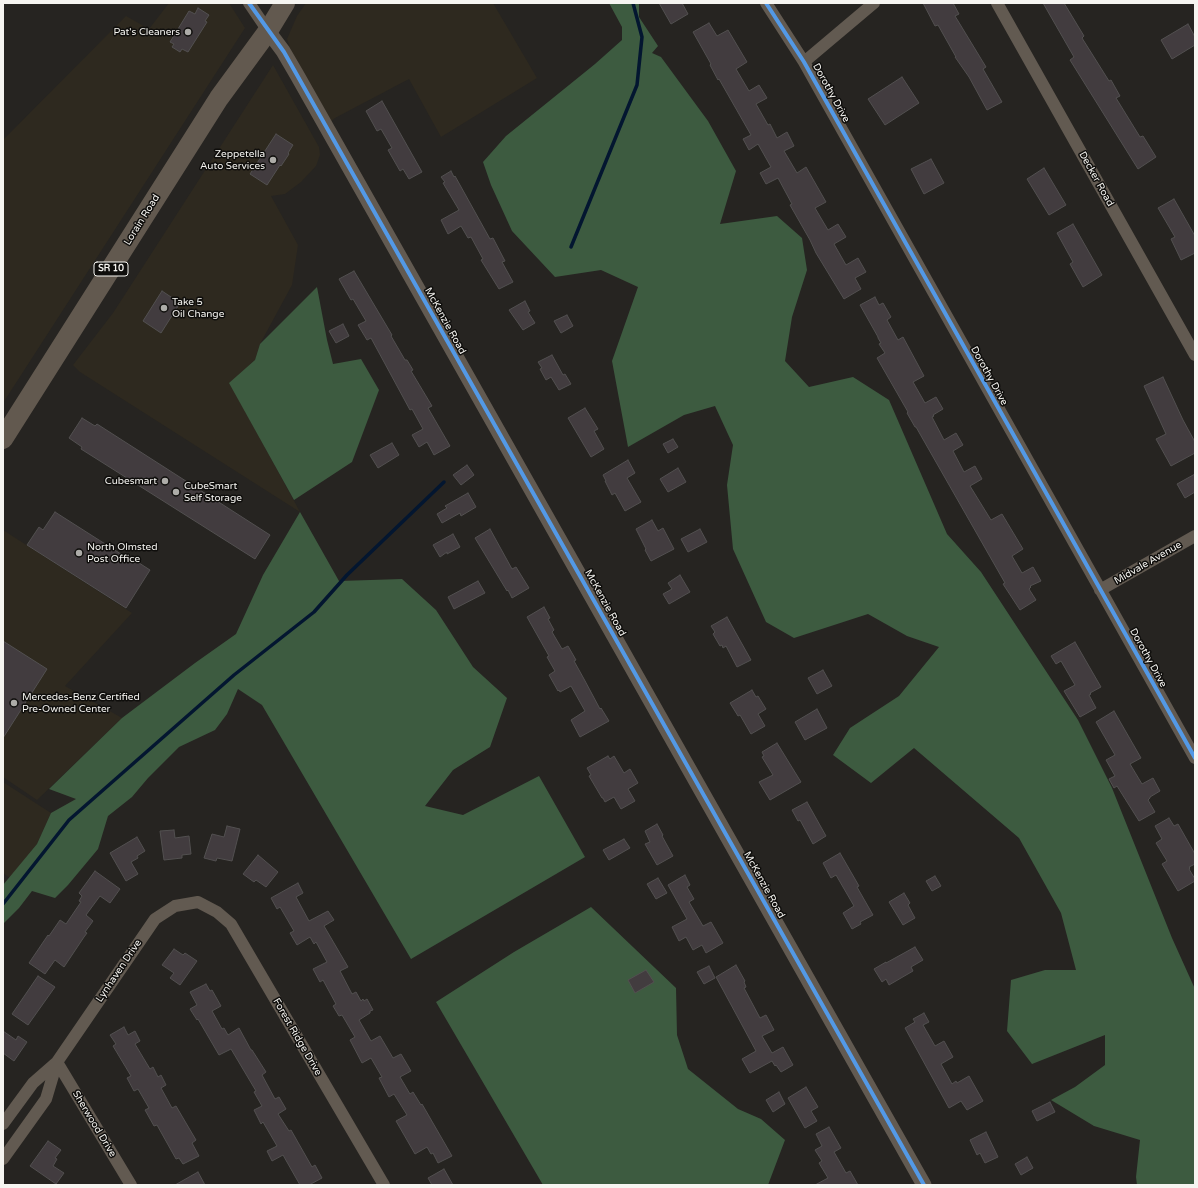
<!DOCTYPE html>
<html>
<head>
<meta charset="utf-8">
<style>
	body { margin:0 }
	#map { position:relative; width:1198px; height:1188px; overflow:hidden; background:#262421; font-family:"Varela Round",sans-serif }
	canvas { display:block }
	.frame { position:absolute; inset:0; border:4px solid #f6f5f1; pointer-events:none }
</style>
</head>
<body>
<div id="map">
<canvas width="1198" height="1188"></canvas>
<div class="frame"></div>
</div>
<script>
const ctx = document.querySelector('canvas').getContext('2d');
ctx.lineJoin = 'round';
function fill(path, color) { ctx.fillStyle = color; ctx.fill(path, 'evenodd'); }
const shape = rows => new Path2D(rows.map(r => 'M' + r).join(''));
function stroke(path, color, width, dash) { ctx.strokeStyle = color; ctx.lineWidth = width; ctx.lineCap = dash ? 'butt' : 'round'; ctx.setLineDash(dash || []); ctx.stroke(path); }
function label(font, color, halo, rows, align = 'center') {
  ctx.font = font + ' "Varela Round",sans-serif'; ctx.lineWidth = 3; ctx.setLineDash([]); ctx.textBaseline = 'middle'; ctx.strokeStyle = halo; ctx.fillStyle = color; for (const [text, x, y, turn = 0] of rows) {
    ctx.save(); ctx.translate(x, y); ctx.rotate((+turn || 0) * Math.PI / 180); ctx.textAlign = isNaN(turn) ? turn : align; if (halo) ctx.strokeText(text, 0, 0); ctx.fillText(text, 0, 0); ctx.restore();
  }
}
const built = shape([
	[169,3,229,3,245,28,3,403,3,140,126,16,149,29],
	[306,3,493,3,537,78,441,137,409,79,335,118,329,123,294,59,287,39,297,16],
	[273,65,319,147,320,155,316,166,301,182,285,194,271,196,298,245,292,285,260,344,255,360,230,383,300,512,80,372,73,365,113,313],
	[3,530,132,613,65,686,122,718,37,800,3,777],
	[3,782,51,813,37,844,10,878,3,873]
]);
const forest = shape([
	[609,3,639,3,639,17,658,46,652,53,661,57,708,121,736,171,720,224,777,216,802,238,807,270,792,317,785,361,809,387,853,377,889,400,947,534,981,572,1078,720,1112,788,1172,938,1195,989,1195,1185,1137,1185,1136,1177,1140,1140,1094,1126,1051,1100,1075,1087,1105,1065,1105,1035,1032,1064,1007,1031,1011,980,1045,970,1076,970,1061,913,1019,838,914,748,871,783,833,755,850,728,899,696,939,647,907,636,868,614,794,638,766,622,733,549,727,485,733,445,715,406,684,415,628,447,612,361,638,287,601,270,555,277,512,231,491,185,483,162,506,136,595,64,622,40,622,27],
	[317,287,327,340,333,364,361,359,379,390,352,462,294,500,229,383,255,360,260,344],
	[300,512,339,581,402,579,436,610,473,667,507,698,490,747,453,770,425,806,463,815,539,776,585,857,411,959,262,705,238,689,227,714,215,730,179,747,148,778,132,797,108,816,98,849,68,885,55,898,32,891,19,908,3,924,3,885,37,844,51,813,76,799,49,789,122,718,195,663,236,634,263,575],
	[591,907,676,988,677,1035,688,1069,738,1109,761,1119,785,1140,768,1185,543,1185,436,1002,514,952]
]);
const stream = shape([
	[571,247,637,85,642,37,633,3],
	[3,904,69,820,234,675,314,612,347,575,444,482]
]);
const building = shape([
	[659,3,682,3,688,14,671,24,659,3],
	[923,3,953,3,959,14,955,16,986,67,983,69,1002,102,987,110,969,77,955,57,956,57,938,25,935,26,923,3],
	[1043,3,1064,3,1084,36,1082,38,1109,81,1111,80,1120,96,1116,98,1140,137,1143,136,1156,157,1138,169,1070,60,1074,57,1043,3],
	[198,8,209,15,205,21,207,22,188,52,182,49,180,52,172,47,174,44,170,42,189,11,195,14,198,8],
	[709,23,717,36,728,30,747,62,736,69,749,91,759,85,767,98,756,104,768,125,770,124,777,138,787,132,794,146,784,151,797,173,806,167,826,202,815,208,828,230,838,224,846,237,834,244,846,265,858,258,866,272,855,278,861,289,844,299,816,253,810,240,790,205,792,204,778,178,766,184,760,173,771,167,758,144,749,150,743,139,751,135,719,79,718,80,710,65,711,64,693,32,709,23],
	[1188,24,1195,37,1195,45,1172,59,1161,40,1188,24],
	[902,77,919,103,885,125,868,99,902,77],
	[382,101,422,172,409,179,403,169,400,171,388,150,392,148,381,129,377,131,366,111,382,101],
	[276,134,293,145,288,153,289,154,281,166,280,165,267,185,250,174,276,134],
	[931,159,944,183,924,194,911,169,931,159],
	[1044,168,1066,205,1049,215,1027,179,1044,168],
	[451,171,454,177,455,176,490,239,493,238,505,261,502,262,513,282,499,289,481,260,483,259,471,237,468,238,461,226,448,234,441,220,459,210,443,183,445,182,441,177,451,171],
	[1174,199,1195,236,1195,253,1181,260,1171,239,1175,237,1158,208,1174,199],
	[1073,224,1102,275,1083,287,1070,264,1073,262,1057,233,1073,224],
	[354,271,392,335,391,336,405,360,407,360,413,370,411,371,432,406,428,408,450,446,434,455,427,442,419,447,412,435,423,429,412,409,410,410,371,338,367,340,358,325,366,321,353,299,351,300,339,279,354,271],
	[162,291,180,303,161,333,143,321,162,291],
	[875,297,879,305,883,303,891,317,887,320,898,340,903,337,924,376,913,382,925,403,936,397,943,409,933,415,934,416,932,417,944,440,956,433,963,445,953,451,964,472,975,466,982,479,970,486,991,520,1002,514,1023,549,1012,556,1022,573,1033,567,1041,581,1030,586,1031,587,1029,589,1036,600,1020,610,1003,584,1005,583,916,427,915,427,907,413,908,412,877,358,885,353,879,344,881,343,878,338,878,337,860,305,875,297],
	[525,301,530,311,528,312,535,323,523,330,509,310,525,301],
	[567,315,573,326,561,333,554,321,567,315],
	[343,324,349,336,336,343,329,331,343,324],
	[552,355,563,375,565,374,571,384,559,390,551,377,546,380,540,369,542,368,538,362,552,355],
	[1163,377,1183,420,1195,442,1195,453,1171,466,1156,439,1166,434,1144,386,1163,377],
	[585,408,598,429,594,431,604,449,591,457,568,418,585,408],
	[82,418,95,426,97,424,270,535,255,559,81,449,82,447,69,438,82,418],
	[673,439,678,447,668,453,663,444,673,439],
	[392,443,399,455,378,468,370,455,392,443],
	[628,460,635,473,627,478,641,502,625,511,615,493,612,495,605,481,606,481,603,475,628,460],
	[467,465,474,475,461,485,453,475,467,465],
	[678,468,686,482,668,492,660,479,678,468],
	[1195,474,1195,492,1185,498,1177,484,1195,474],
	[468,493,476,507,461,516,460,513,442,523,437,514,447,508,445,506,468,493],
	[55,512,135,563,136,561,150,570,126,608,27,545,39,527,43,530,55,512],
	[652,520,658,531,663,528,674,549,651,561,645,550,646,549,636,529,652,520],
	[490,529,512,569,516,567,529,588,512,598,508,590,507,591,475,538,490,529],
	[700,529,707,542,688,552,681,539,700,529],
	[453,534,460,547,447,554,447,552,440,557,433,545,453,534],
	[680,575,690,592,669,604,663,594,672,589,668,583,680,575],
	[478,581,485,593,454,609,448,597,478,581],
	[544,607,550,618,548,619,554,630,552,632,562,649,568,646,576,660,574,661,584,679,600,709,601,708,609,721,580,737,571,720,585,711,571,686,560,692,559,690,558,691,549,675,555,671,547,657,549,656,527,617,544,607],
	[727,617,751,660,737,667,726,646,723,648,722,645,720,646,713,634,715,632,711,626,727,617],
	[3,641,47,669,3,738,3,641],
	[1075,642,1101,687,1090,693,1091,694,1089,695,1096,708,1080,717,1064,691,1075,685,1061,661,1056,664,1051,656,1075,642],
	[823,670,832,686,817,694,808,678,823,670],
	[752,690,756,697,758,696,766,709,758,714,765,726,751,734,740,715,738,716,730,703,752,690],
	[817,709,827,728,805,740,795,722,817,709],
	[1114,711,1141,758,1130,764,1142,784,1153,778,1160,791,1150,797,1150,798,1148,800,1155,812,1139,821,1117,786,1114,788,1109,779,1115,776,1106,760,1115,755,1096,722,1114,711],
	[777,743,801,782,770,800,759,782,773,775,762,757,764,756,762,752,777,743],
	[608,756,610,759,614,756,624,773,630,769,638,783,628,789,635,801,621,809,614,797,605,802,603,798,602,798,589,776,591,775,587,768,608,756],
	[807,802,826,836,813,844,800,820,798,821,792,810,807,802],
	[1169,818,1174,826,1178,824,1195,854,1195,864,1189,867,1190,868,1189,869,1195,879,1195,881,1178,891,1162,864,1167,861,1156,843,1162,839,1155,826,1169,818],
	[657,824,663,835,662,836,673,856,657,865,645,844,650,842,645,831,657,824],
	[227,826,240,829,232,861,217,858,216,861,204,858,212,834,224,837,227,826],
	[174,830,175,838,189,836,191,854,182,855,182,858,164,860,160,831,174,830],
	[137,837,145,851,137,856,138,858,131,862,138,874,126,881,110,853,137,837],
	[624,839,630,848,609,860,603,850,624,839],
	[840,853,859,886,857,887,873,915,860,922,861,924,852,929,843,913,854,906,836,875,831,878,823,863,840,853],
	[258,855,278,872,266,887,256,880,254,882,243,874,258,855],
	[95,871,120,889,110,903,100,896,86,915,93,921,85,932,87,933,84,937,64,967,55,960,45,974,29,963,48,935,49,936,60,920,66,924,81,902,79,901,82,896,79,893,95,871],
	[685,875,690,885,687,887,694,899,689,902,703,926,711,922,723,943,706,953,702,945,693,950,686,937,679,941,672,927,687,919,668,885,685,875],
	[935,876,941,886,932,891,926,881,935,876],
	[658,878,667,893,656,899,647,884,658,878],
	[298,883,303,893,296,897,309,921,328,911,334,920,324,926,348,967,340,971,352,994,356,992,361,1001,363,999,364,1001,367,999,373,1010,370,1011,370,1013,359,1020,371,1041,380,1036,393,1058,401,1054,411,1071,400,1077,410,1094,413,1092,421,1105,422,1104,452,1156,438,1163,433,1153,431,1154,427,1147,415,1154,396,1121,407,1115,394,1094,389,1097,379,1078,382,1077,371,1058,362,1063,350,1040,355,1037,342,1015,339,1016,333,1006,336,1004,323,980,320,982,313,969,327,962,316,942,314,944,310,937,297,945,290,933,294,931,280,907,277,909,271,898,298,883],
	[904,893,910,903,908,905,915,918,903,925,889,902,904,893],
	[915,947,923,960,911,967,913,971,889,985,886,979,882,982,874,969,886,962,886,963,915,947],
	[174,949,183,955,185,953,197,961,180,985,170,978,174,973,162,965,174,949],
	[736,965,745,981,744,982,746,987,744,988,760,1018,766,1015,774,1030,762,1036,772,1053,783,1047,793,1065,781,1072,776,1065,775,1066,772,1061,750,1073,742,1059,756,1051,716,977,736,965],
	[709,966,715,978,704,984,697,972,709,966],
	[646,970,654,982,635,993,628,980,646,970],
	[38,976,55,987,28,1025,12,1014,38,976],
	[206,984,210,991,212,990,221,1006,212,1011,222,1029,224,1028,228,1035,239,1028,251,1050,252,1050,266,1072,262,1075,275,1099,279,1097,286,1109,278,1114,289,1131,291,1130,312,1167,315,1165,322,1178,309,1185,300,1185,283,1155,272,1161,267,1151,277,1146,263,1122,261,1124,254,1110,262,1106,254,1092,256,1091,231,1049,219,1055,198,1019,197,1020,190,1009,197,1005,190,992,206,984],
	[924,1013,929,1022,923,1025,935,1046,944,1041,953,1057,941,1064,952,1084,956,1081,957,1083,969,1076,983,1101,967,1110,961,1101,949,1108,905,1028,915,1022,913,1019,924,1013],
	[124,1027,128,1035,135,1031,140,1041,135,1044,150,1069,153,1067,158,1077,161,1075,166,1085,161,1088,172,1108,176,1106,196,1140,192,1143,199,1156,183,1164,179,1158,176,1159,157,1125,154,1126,145,1110,149,1108,138,1089,134,1091,127,1078,131,1076,113,1046,116,1044,110,1035,124,1027],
	[3,1031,16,1040,18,1036,27,1042,14,1061,3,1053,3,1031],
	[806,1087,818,1107,811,1111,817,1121,805,1128,788,1098,806,1087],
	[779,1092,785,1104,773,1112,766,1100,779,1092],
	[1050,1102,1055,1112,1037,1121,1032,1111,1050,1102],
	[829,1127,841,1148,834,1152,846,1173,850,1171,858,1185,815,1185,828,1178,819,1163,822,1161,815,1150,822,1146,816,1134,829,1127],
	[986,1132,998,1157,985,1163,980,1153,977,1155,970,1140,986,1132],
	[48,1141,61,1150,55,1158,57,1159,53,1166,64,1173,56,1184,30,1166,48,1141],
	[1027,1157,1033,1168,1021,1175,1015,1164,1027,1157],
	[444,1169,453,1185,432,1185,428,1178,444,1169],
	[198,1172,205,1185,175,1185,198,1172]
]);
const minor = shape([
	[249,3,268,31],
	[766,3,804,62,1195,758],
	[997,3,1195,355],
	[804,62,874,3],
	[1100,590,1195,536],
	[57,1062,131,1185],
	[3,1124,33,1083,57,1062,155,919,175,906,198,902,217,912,231,924,384,1185],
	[3,1159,46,1099,57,1062]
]);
const tertiary = shape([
	[268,31,283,51,297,75,924,1185]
]);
const primary = shape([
	[3,439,219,98,268,31,285,3]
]);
const cycleway = shape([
	[249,3,284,52,924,1185],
	[766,3,804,62,1195,758]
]);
const markers = [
	[188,32,4,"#adaca8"],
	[273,160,4,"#adaca8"],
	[164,308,4,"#adaca8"],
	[165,481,4,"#adaca8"],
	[176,492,4,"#adaca8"],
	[79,553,4,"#adaca8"],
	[14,703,4,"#adaca8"]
];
const shields = [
	[111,269,34]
];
const shieldNames = [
	["SR 10",111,269]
];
const poiNames = [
	["Pat's Cleaners",180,32,"right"],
	["Zeppetella",265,154,"right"],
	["Auto Services",265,166,"right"],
	["Take 5",172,302],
	["Oil Change",172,314],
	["Cubesmart",157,481,"right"],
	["CubeSmart",184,486],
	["Self Storage",184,498],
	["North Olmsted",87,547],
	["Post Office",87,559],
	["Mercedes-Benz Certified",22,697],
	["Pre-Owned Center",22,709]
];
const streetNames = [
	["Dorothy Drive",831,93,61],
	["Decker Road",1096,179,61],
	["Lorain Road",142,220,-58],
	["McKenzie Road",445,321,61],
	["Dorothy Drive",989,376,61],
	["Midvale Avenue",1148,563,-30],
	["McKenzie Road",605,603,61],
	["Dorothy Drive",1148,658,61],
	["McKenzie Road",764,885,61],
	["Lynhaven Drive",119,971,-56],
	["Forest Ridge Drive",297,1037,60],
	["Sherwood Drive",94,1124,59]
];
fill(built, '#2e291f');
fill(forest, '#3d5b40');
stroke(stream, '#031630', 3.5);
fill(building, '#423c3f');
stroke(building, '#525050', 1);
stroke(minor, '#625a51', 12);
stroke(tertiary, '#625a51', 15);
stroke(primary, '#62594f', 20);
stroke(cycleway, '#5399e6', 4);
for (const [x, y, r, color] of markers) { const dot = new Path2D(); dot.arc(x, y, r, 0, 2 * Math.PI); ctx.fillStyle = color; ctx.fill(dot); stroke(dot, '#0f0e0c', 1.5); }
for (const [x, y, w] of shields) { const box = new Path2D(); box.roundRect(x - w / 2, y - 7, w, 14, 3); ctx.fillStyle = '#0f0e0c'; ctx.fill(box); stroke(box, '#f6f5f1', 1); }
label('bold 9px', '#f6f5f1', null, shieldNames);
label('10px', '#f6f5f1', '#0f0e0c', poiNames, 'left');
label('10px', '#f6f5f1', '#0f0e0c', streetNames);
</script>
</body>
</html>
